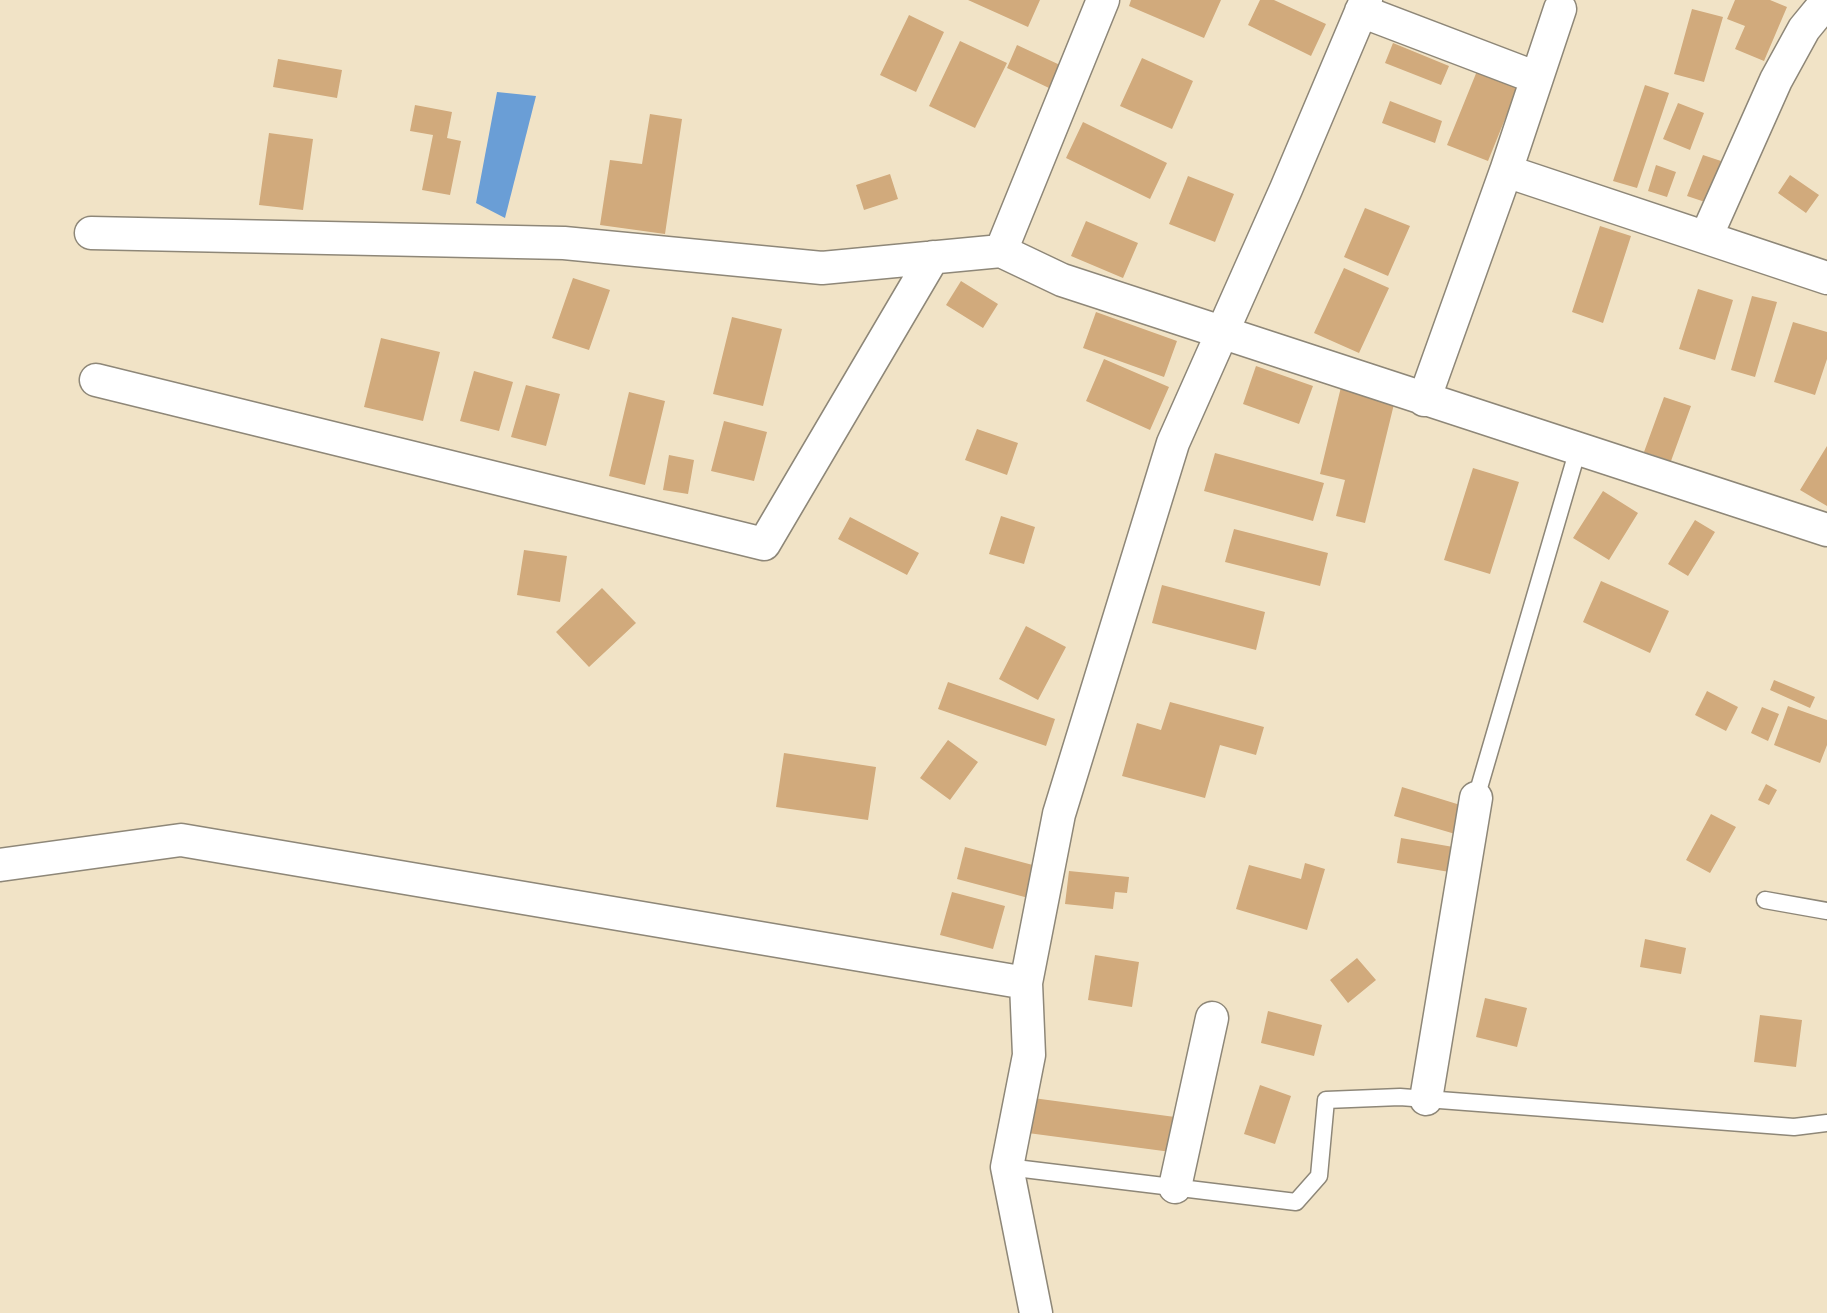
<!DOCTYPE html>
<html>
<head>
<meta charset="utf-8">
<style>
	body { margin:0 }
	canvas { display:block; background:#f1e3c6 }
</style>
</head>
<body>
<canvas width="1827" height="1313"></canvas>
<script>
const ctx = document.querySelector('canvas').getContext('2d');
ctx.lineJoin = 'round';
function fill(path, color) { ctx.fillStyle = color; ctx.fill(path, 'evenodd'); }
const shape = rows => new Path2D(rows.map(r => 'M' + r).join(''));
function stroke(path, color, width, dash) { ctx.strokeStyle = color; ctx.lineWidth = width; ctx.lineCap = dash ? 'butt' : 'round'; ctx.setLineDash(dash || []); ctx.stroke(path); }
const water = shape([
	[497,92,536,96,505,218,476,203]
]);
const building = shape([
	[968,0,1040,0,1028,27],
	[1131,0,1221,0,1204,38,1129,6],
	[1260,0,1274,0,1326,24,1311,56,1248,25],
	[1735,0,1770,0,1787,7,1764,61,1735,49,1745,26,1727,19],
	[1692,9,1723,17,1704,82,1674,74],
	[909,15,944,32,916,92,880,75],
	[960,41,1007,63,975,128,929,106],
	[1393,43,1449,66,1441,85,1385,63],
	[1017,45,1060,65,1049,88,1007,68],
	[1142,58,1193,81,1172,129,1120,106],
	[278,59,342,70,337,98,273,87],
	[1477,71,1518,87,1488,161,1447,145],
	[1645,85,1669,93,1637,188,1613,181],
	[1390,101,1442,121,1435,143,1382,123],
	[1678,103,1704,113,1690,150,1663,139],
	[415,105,452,112,447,138,461,141,450,195,422,190,433,135,410,131],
	[650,114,682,119,665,234,600,225,610,160,642,164],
	[1083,122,1167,163,1150,199,1066,158],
	[269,133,313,139,303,210,259,205],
	[1703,155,1721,161,1705,202,1687,196],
	[1656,165,1676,172,1667,197,1648,191],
	[890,174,898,199,864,210,856,185],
	[1790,175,1819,195,1806,213,1778,193],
	[1188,176,1234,194,1215,242,1169,224],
	[1365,208,1410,226,1388,276,1344,257],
	[1086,221,1138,243,1123,278,1071,256],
	[1600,226,1631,236,1603,323,1572,312],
	[1344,268,1389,288,1359,353,1314,333],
	[573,278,610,290,589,350,552,338],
	[961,281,998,304,983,328,946,305],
	[1698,289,1733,300,1715,360,1679,349],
	[1752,296,1777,302,1755,377,1731,370],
	[1096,312,1177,341,1164,377,1083,348],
	[732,317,782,329,763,406,713,394],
	[1793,322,1827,332,1827,359,1815,395,1774,382],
	[381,338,440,352,423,421,364,407],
	[1104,359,1169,387,1150,430,1086,401],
	[1256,366,1313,386,1299,424,1243,404],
	[474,371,513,382,499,431,460,421],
	[526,385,560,394,546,446,511,437],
	[1341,387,1395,400,1365,523,1336,516,1345,480,1320,474],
	[629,392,665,401,645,485,609,476],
	[1664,397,1691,406,1671,461,1644,452],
	[724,421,767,432,754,481,711,471],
	[977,429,1018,443,1007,475,965,460],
	[1827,446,1827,506,1800,490],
	[1215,453,1324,483,1313,521,1204,491],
	[669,455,694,460,688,494,663,490],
	[1473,468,1519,482,1490,574,1444,560],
	[1603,491,1638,513,1609,560,1573,538],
	[1001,516,1035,527,1024,564,989,554],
	[850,517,919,553,907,575,838,539],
	[1695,520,1715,532,1688,576,1668,564],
	[1234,529,1328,553,1320,586,1225,562],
	[524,550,567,556,560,602,517,595],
	[1601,581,1669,611,1650,653,1583,622],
	[1162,585,1265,612,1256,650,1152,623],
	[602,588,636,623,589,667,556,632],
	[1026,626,1066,647,1038,700,999,679],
	[1774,680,1815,697,1810,708,1770,690],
	[948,682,1055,719,1046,746,938,709],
	[1707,691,1738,707,1726,731,1695,715],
	[1170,702,1264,727,1256,755,1220,745,1205,798,1122,776,1137,723,1161,730],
	[1788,706,1827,720,1827,745,1820,763,1774,745],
	[1762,707,1779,714,1768,741,1751,733],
	[948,740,978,762,950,800,920,778],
	[784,753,876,767,868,820,776,807],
	[1766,784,1777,790,1769,805,1758,800],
	[1402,787,1470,808,1462,836,1394,816],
	[1711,814,1736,827,1710,873,1686,860],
	[1401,838,1465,849,1461,874,1397,863],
	[965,847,1044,868,1036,900,957,879],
	[1305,863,1325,869,1307,930,1236,909,1249,865,1301,879],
	[1069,871,1129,877,1127,893,1115,892,1113,909,1065,904],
	[952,892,1005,906,993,949,940,935],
	[1645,939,1686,948,1681,974,1640,967],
	[1095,955,1139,962,1132,1007,1088,1000],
	[1357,958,1376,980,1348,1003,1330,980],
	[1485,998,1527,1008,1517,1047,1476,1037],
	[1268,1011,1322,1025,1314,1056,1261,1043],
	[1760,1015,1802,1020,1796,1067,1754,1062],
	[1260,1085,1291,1096,1275,1144,1244,1134],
	[1033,1098,1175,1117,1171,1152,1028,1133]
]);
const lane = shape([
	[1476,798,1578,449],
	[1765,900,1827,911],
	[1007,1167,1296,1202,1319,1176,1326,1100,1400,1097,1794,1127,1827,1123]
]);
const street = shape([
	[1361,11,1537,78],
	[1506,171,1827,278],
	[91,233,564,243,822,268,1001,251,1062,280,1827,530],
	[1706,237,1776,80,1804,29,1827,1],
	[1001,251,1103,0],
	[96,380,764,544,933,257],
	[1424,400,1506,171,1560,9],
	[0,865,181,840,1026,983],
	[1426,1099,1476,798],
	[1175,1187,1212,1018],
	[1036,1313,1007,1167,1029,1055,1026,983,1059,814,1173,443,1286,189,1366,0]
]);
fill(water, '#6a9ed6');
fill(building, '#d1aa7c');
stroke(lane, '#8e8778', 19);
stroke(street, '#8e8778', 35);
stroke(lane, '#fff', 16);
stroke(street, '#fff', 32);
</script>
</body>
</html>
